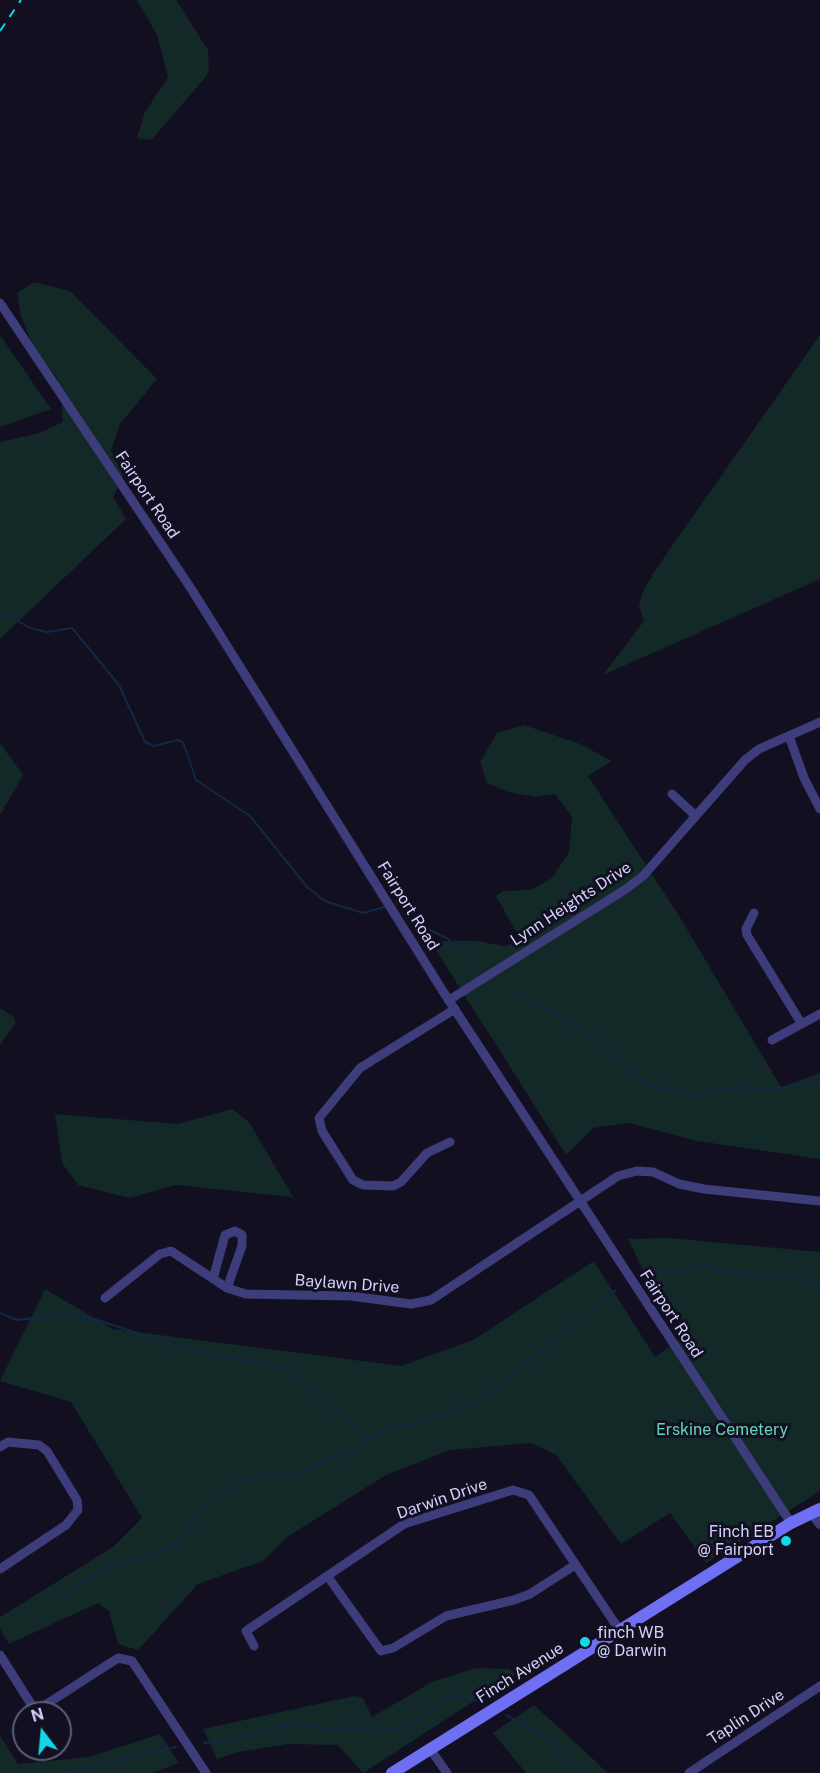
<!DOCTYPE html>
<html>
<head>
<meta charset="utf-8">
<style>
	body { margin:0 }
	#map { position:relative; width:820px; height:1773px; overflow:hidden; background:#110f20; font-family:"Public Sans",sans-serif }
	canvas { display:block }
	.north { position:absolute; left:12px; top:1701px; width:60px; height:60px; box-sizing:border-box; background:#110f20; border:2px solid #5f5d78; border-radius:50%; rotate:344deg; font-size:16px; font-weight:700; line-height:24px; text-align:center; color:#d4d1fb }
	.north::after { content:''; display:block; margin:auto; width:21px; height:27px; background:#12d7e7; clip-path:polygon(50% 0,100% 100%,50% 72%,0 100%) }
</style>
</head>
<body>
<div id="map">
<canvas width="820" height="1773"></canvas>
<div class="north">N</div>
</div>
<script>
const ctx = document.querySelector('canvas').getContext('2d');
ctx.lineJoin = 'round';
function fill(path, color) { ctx.fillStyle = color; ctx.fill(path, 'evenodd'); }
const shape = rows => new Path2D(rows.map(r => 'M' + r).join(''));
function stroke(path, color, width, dash) { ctx.strokeStyle = color; ctx.lineWidth = width; ctx.lineCap = dash ? 'butt' : 'round'; ctx.setLineDash(dash || []); ctx.stroke(path); }
function label(font, color, halo, rows, align = 'center') {
  ctx.font = font + ' "Public Sans",sans-serif'; ctx.lineWidth = 6; ctx.setLineDash([]); ctx.textBaseline = 'middle'; ctx.strokeStyle = halo; ctx.fillStyle = color; for (const [text, x, y, turn = 0] of rows) {
    ctx.save(); ctx.translate(x, y); ctx.rotate((+turn || 0) * Math.PI / 180); ctx.textAlign = isNaN(turn) ? turn : align; if (halo) ctx.strokeText(text, 0, 0); ctx.fillText(text, 0, 0); ctx.restore();
  }
}
const green = shape([
	[137,0,176,0,208,50,209,71,204,79,151,140,137,138,145,112,168,77,157,35],
	[34,282,70,291,157,379,120,424,111,450,123,476,113,497,126,519,0,639,0,442,40,433,63,422,61,393,56,376,35,351,21,316,17,293],
	[0,335,51,409,0,427],
	[820,335,820,579,603,675,644,621,639,606,644,589,658,566],
	[524,725,580,744,612,761,588,776,681,919,781,1087,820,1073,820,1159,697,1141,629,1123,593,1128,566,1155,430,941,477,941,504,946,518,943,519,937,496,896,503,891,531,890,552,878,569,852,572,817,555,794,535,797,508,792,487,783,480,762,497,733],
	[0,743,23,775,0,815],
	[0,1008,13,1016,16,1022,0,1045],
	[232,1109,249,1122,293,1197,176,1185,130,1198,78,1185,62,1163,55,1114,178,1124],
	[669,1238,820,1252,820,1491,706,1563,670,1513,621,1544,556,1455,532,1443,450,1450,386,1475,287,1537,263,1561,198,1584,138,1650,118,1644,109,1611,98,1603,9,1644,0,1629,0,1617,113,1547,142,1518,71,1402,0,1381,45,1289,113,1329,401,1366,473,1340,594,1261,655,1357,687,1335,651,1286,628,1239],
	[476,1668,509,1669,516,1674,363,1773,338,1745,288,1744,238,1752,217,1759,203,1729,354,1696,363,1698,372,1717,432,1682],
	[534,1705,590,1756,607,1773,526,1773,493,1733],
	[160,1734,179,1763,152,1773,0,1773,0,1736,18,1764,89,1757]
]);
const stream = shape([
	[0,617,8,615,30,628,47,632,72,628,119,685,145,742,154,746,177,740,183,742,196,780,250,816,307,887,325,901,363,913,384,907],
	[396,904,403,902,428,929,448,939,478,968],
	[513,991,588,1033,621,1064,650,1085,687,1095,738,1087,773,1090,820,1081],
	[642,1274,668,1273,705,1265,726,1273,782,1275,820,1282],
	[0,1313,17,1320,52,1316,91,1318,195,1352,269,1365,290,1373,307,1384,367,1440],
	[60,1601,99,1570,158,1553,178,1542,205,1505,214,1497,225,1494,243,1481,263,1475,291,1477,358,1447,385,1429,421,1422,475,1401,491,1392,616,1290],
	[506,1715,551,1742,571,1767,584,1773],
	[204,1743,245,1737,283,1726,305,1724,327,1729,354,1727,381,1731,399,1728,417,1721,445,1697,463,1695,481,1702],
	[64,1773,176,1747]
]);
const minor = shape([
	[0,303,192,590,444,993,791,1523],
	[789,736,804,778,820,809],
	[672,794,696,816],
	[754,913,746,929,747,935,801,1023],
	[449,1000,626,889,643,876,745,760,759,749,820,722],
	[772,1040,820,1014],
	[450,1142,427,1153,401,1182,393,1186,363,1185,353,1180,322,1131,319,1118,360,1068,455,1009],
	[213,1279,225,1235,235,1231,242,1235,242,1246,227,1288],
	[105,1298,160,1254,171,1251,227,1288,246,1294,351,1296,411,1304,431,1300,618,1176,637,1171,653,1172,679,1184,704,1189,820,1201],
	[0,1447,8,1442,39,1445,47,1451,77,1500,78,1510,66,1525,0,1569],
	[328,1577,381,1651,393,1648,446,1616,514,1600,530,1594,575,1565],
	[254,1646,246,1631,404,1524,513,1490,529,1495,620,1631],
	[0,1655,31,1704,39,1709,118,1658,132,1661,206,1773],
	[430,1749,447,1773],
	[689,1773,820,1686]
]);
const tertiary = shape([
	[812,1513,820,1524]
]);
const secondary = shape([
	[392,1773,791,1523,820,1509]
]);
const rail = shape([
	[0,31,21,0]
]);
const markers = [
	[786,1541,6,"#12d7e7"],
	[585,1642,6,"#12d7e7"]
];
const streetNames = [
	["Fairport Road",147,495,56],
	["Lynn Heights Drive",571,904,-33],
	["Fairport Road",408,906,58],
	["Baylawn Drive",347,1284,4],
	["Fairport Road",671,1314,57],
	["Darwin Drive",442,1499,-19],
	["Finch Avenue",520,1673,-32],
	["Taplin Drive",746,1717,-33]
];
const parkNames = [
	["Erskine Cemetery",722,1430]
];
const poiNames = [
	["Finch EB",774,1532],
	["@ Fairport",774,1550],
	["finch WB",597,1633,"left"],
	["@ Darwin",597,1651,"left"]
];
fill(green, '#122928');
stroke(stream, '#122845', 2);
stroke(minor, '#3e3d7b', 9);
stroke(tertiary, '#3e3d7b', 10);
stroke(secondary, '#6f6ff4', 12);
stroke(rail, '#12d7e7', 2, [9, 8]);
for (const [x, y, r, color] of markers) { const dot = new Path2D(); dot.arc(x, y, r, 0, 2 * Math.PI); ctx.fillStyle = color; ctx.fill(dot); stroke(dot, '#110f20', 2); }
label('16px', '#d4d1fb', '#110f20', streetNames);
label('16px', '#63d5b6', '#110f20', parkNames);
label('16px', '#d4d1fb', '#110f20', poiNames, 'right');
</script>
</body>
</html>
